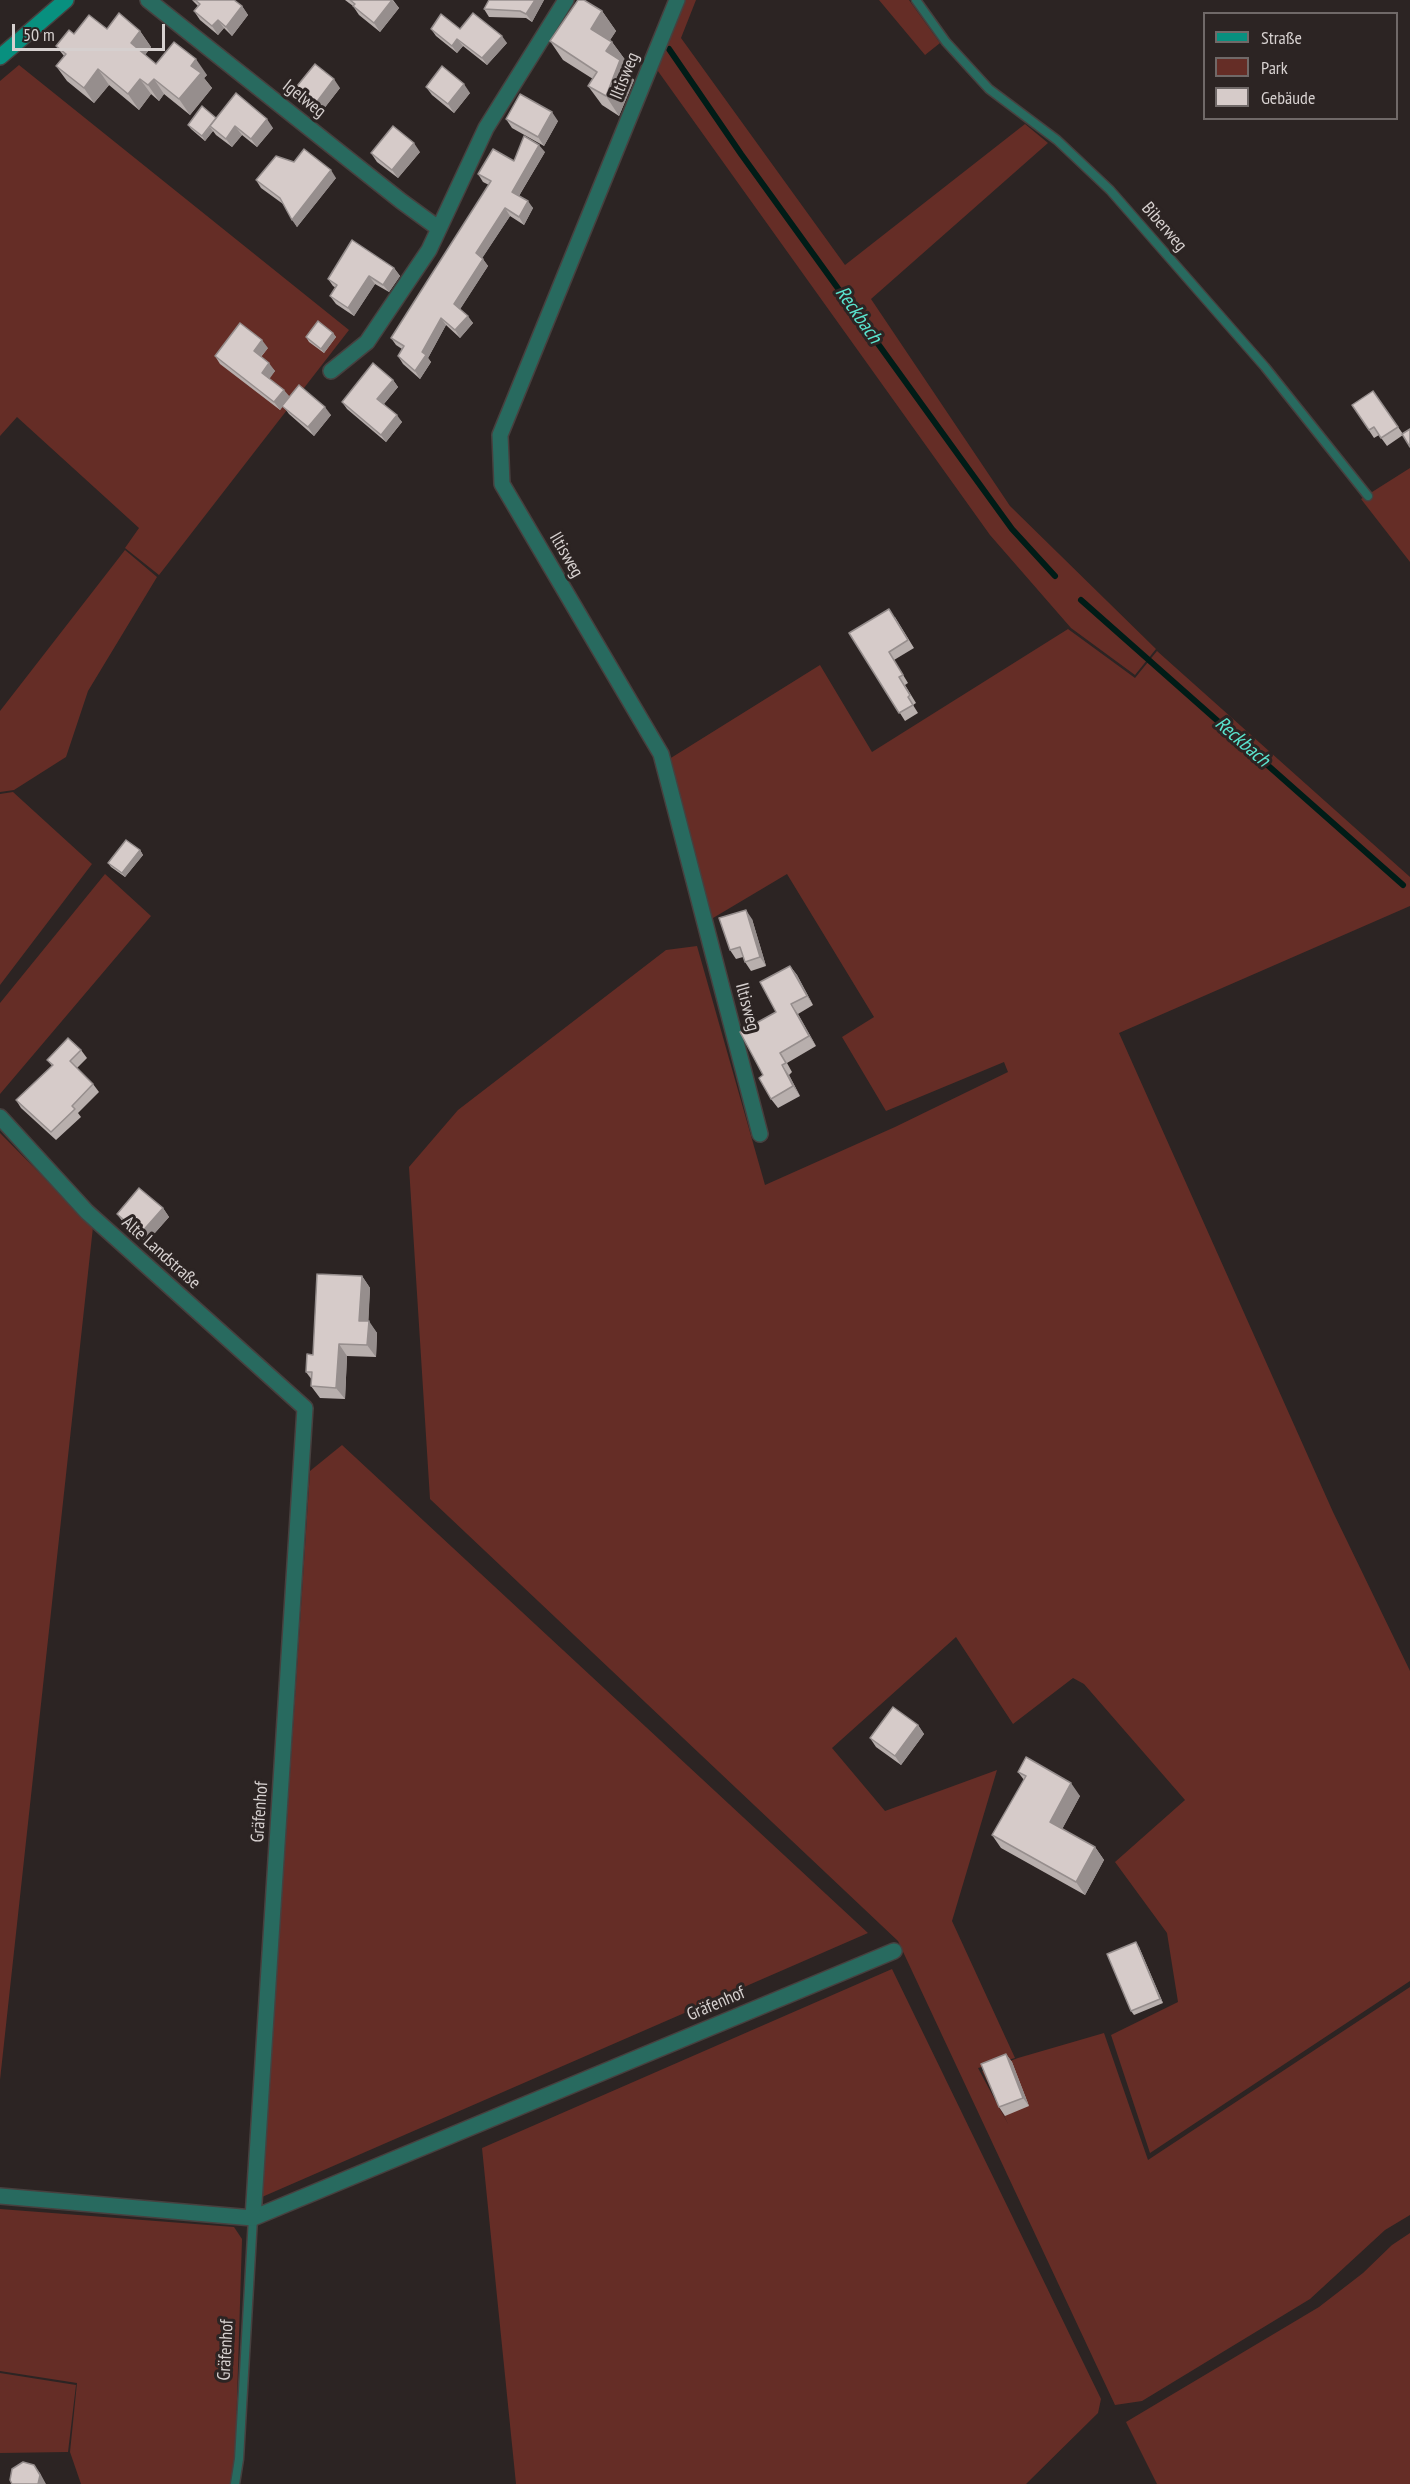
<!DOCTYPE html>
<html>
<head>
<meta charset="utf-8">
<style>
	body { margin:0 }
	#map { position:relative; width:1410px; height:2484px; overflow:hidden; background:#2c2423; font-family:"PT Sans Narrow",sans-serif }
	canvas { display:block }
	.legend { position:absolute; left:1203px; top:12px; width:195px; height:108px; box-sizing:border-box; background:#2c2423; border:2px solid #706968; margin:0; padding:8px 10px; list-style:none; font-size:18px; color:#d6d0cf }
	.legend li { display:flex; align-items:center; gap:12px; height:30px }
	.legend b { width:30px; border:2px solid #706968 }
	.scale { position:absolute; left:12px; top:24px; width:153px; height:27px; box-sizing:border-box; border:3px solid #d6d0cf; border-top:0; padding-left:8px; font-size:18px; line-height:21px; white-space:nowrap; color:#d6d0cf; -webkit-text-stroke:4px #2c2423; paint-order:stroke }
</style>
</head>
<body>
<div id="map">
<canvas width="1410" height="2484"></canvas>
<ul class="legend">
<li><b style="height:8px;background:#08907f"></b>Straße</li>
<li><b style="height:16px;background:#652d26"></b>Park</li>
<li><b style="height:16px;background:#d6cbc9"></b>Gebäude</li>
</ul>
<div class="scale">50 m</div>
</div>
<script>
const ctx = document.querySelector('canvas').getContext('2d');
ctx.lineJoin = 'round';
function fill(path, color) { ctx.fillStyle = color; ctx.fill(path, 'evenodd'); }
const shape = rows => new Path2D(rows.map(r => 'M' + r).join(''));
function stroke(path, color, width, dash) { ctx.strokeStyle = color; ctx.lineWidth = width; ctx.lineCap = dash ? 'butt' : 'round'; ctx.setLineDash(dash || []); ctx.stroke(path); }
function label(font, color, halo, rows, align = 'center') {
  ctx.font = font + ' "PT Sans Narrow",sans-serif'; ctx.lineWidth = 6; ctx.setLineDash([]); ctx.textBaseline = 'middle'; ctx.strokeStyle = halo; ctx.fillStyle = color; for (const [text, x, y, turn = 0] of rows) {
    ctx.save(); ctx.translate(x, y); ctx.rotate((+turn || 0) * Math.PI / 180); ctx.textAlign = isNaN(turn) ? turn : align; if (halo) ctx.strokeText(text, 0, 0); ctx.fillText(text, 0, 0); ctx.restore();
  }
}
const green = shape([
	[683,0,696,0,681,38,845,265,1025,124,1048,143,871,299,1010,506,1156,649,1135,675,1071,628,990,535,655,67],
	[879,0,909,0,940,43,925,55],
	[19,65,349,330,159,575,125,548,139,528,17,417,0,436,0,81],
	[1410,468,1410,562,1361,499],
	[125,550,157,577,88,691,66,757,14,790,0,792,0,711],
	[1068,629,1135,678,1157,651,1410,877,1410,906,1119,1033,1333,1512,1410,1671,1410,1981,1150,2153,1111,2035,1178,2002,1167,1933,1115,1862,1185,1800,1084,1684,1073,1678,1013,1724,956,1637,832,1748,885,1811,997,1770,952,1921,1015,2058,978,2068,1008,2124,982,2071,1018,2058,1104,2033,1148,2160,1410,1987,1410,2215,1385,2230,1310,2299,1142,2401,1115,2405,898,1941,430,1499,409,1167,458,1110,666,950,697,946,765,1185,895,1127,1008,1072,1004,1062,886,1111,842,1037,874,1017,787,874,708,921,666,761,820,665,872,752],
	[13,792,92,864,0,985,0,794],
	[105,874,151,916,0,1094,0,1003],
	[0,1133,93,1227,0,2080],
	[342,1445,868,1933,262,2197,310,1471],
	[892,1969,1101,2399,1098,2413,1026,2484,516,2484,482,2148],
	[0,2209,234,2227,242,2239,235,2464,231,2484,81,2484,70,2452,77,2383,0,2371],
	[1410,2233,1410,2484,1157,2484,1126,2422,1319,2307,1363,2273,1392,2245],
	[0,2373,76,2385,68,2452,0,2453]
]);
const stream = shape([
	[669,49,741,154,959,456,1012,529,1055,576],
	[1081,600,1403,885]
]);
const lane = shape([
	[916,0,946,42,989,89,1057,140,1110,190,1265,367,1368,496],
	[235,2484,239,2459,253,2218]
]);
const street = shape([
	[148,0,401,201,438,228],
	[677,0,500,435,502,484,661,754,760,1134],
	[331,371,367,342,429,250,486,128,566,0],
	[0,1117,87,1212,305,1408,253,2218],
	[0,2196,253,2218,894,1951]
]);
const secondary = shape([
	[0,57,66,0]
]);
const wall = shape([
	[192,0,242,6,248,15,232,36,224,28,218,35,200,20,194,11,198,6],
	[345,0,393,0,399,8,380,32,359,15,353,6],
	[489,0,544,0,532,22,526,18,489,17,484,9],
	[602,11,616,31,610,40,612,42,626,61,623,65,634,80,619,116,602,105,588,86,593,79,563,60,550,41],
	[107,29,140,31,151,47,145,55,156,64,207,75,204,78,212,88,190,115,164,94,159,101,151,94,139,110,109,85,94,103,67,81,56,66,64,56,56,46,74,34],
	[431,29,460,29,507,43,487,65,463,46,457,53,436,36],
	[426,87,470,93,454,113,432,95],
	[340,88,319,115,299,100,293,91],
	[506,119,558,121,544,146,512,128],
	[188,125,273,128,257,147,242,135,232,147,216,135,213,131,205,141,191,129],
	[420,152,398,178,377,162,371,153],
	[545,152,519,196,533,208,524,225,510,216,482,258,488,266,460,309,473,323,460,338,446,325,428,358,431,362,420,379,403,364,398,356,402,349,396,345,391,338,489,185,483,182,478,174,514,161],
	[336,178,297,227,283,204,261,188,256,180],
	[394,268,400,276,389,292,375,284,354,316,336,304,330,296,336,288,333,286,328,279],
	[333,333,336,337,324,353,309,342,306,337],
	[268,348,261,357,275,371,269,378,289,397,331,415,314,436,289,414,283,406,280,410,220,364,215,356],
	[393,380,398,387,384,404,402,422,386,442,347,409,342,402],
	[1373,391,1403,434,1403,435,1387,446,1379,435,1374,438,1352,405],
	[895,617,914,648,894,660,908,683,905,685,916,703,913,705,918,713,905,721,849,633],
	[140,850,143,855,125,877,111,867,108,863],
	[752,919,766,966,751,971,745,962,743,957,736,959,730,950],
	[790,966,797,975,813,1005,798,1014,816,1046,787,1063,792,1072,789,1075,800,1096,778,1108,771,1099,763,1075],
	[81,1050,87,1058,77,1068,93,1084,99,1092,78,1113,81,1117,56,1140,21,1108,16,1100,52,1066,47,1060],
	[163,1208,169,1217,146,1243,123,1222,117,1214],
	[362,1276,370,1288,368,1321,377,1333,376,1357,347,1356,345,1399,320,1398,311,1386,312,1380,306,1372,313,1355],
	[918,1725,924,1734,901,1765,876,1747,870,1738],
	[1018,1772,1080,1796,1062,1829,1095,1847,1104,1860,1085,1895,1001,1848,992,1835,1024,1780],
	[1139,1947,1163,2003,1134,2015,1131,2011],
	[1006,2054,1012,2062,1029,2106,1005,2116,999,2107]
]);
const shadedWall = shape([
	[392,0,399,8,380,32,374,23],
	[535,0,544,0,532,22,526,14],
	[242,6,248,15,232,36,226,27],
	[602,11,616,31,605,48,591,29],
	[218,20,224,28,218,35,212,26],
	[140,31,151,47,142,59,131,43],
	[502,36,507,43,487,65,482,58],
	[457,39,463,46,457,53,452,46],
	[612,42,626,61,623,65,634,80,619,116,606,96,606,51],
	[196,59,207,75,204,78,212,88,190,115,179,99,191,66],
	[98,69,109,85,94,103,84,88],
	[140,79,151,94,139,110,128,94],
	[154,79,164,94,159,101,148,85],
	[334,79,340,88,319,115,313,107],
	[464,84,470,93,454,113,448,104],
	[552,112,558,121,544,146,538,137],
	[267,119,273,128,257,147,251,139],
	[235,126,242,135,232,147,226,139],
	[210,127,213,131,205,141,202,136],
	[414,143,420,152,398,178,392,170],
	[539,145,545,152,517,199,512,192],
	[331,170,336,178,297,227,292,220],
	[528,201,533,208,524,225,519,217],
	[505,208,510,216,481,260,476,253],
	[483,259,488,266,459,311,454,304],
	[394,268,400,276,389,292,383,285],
	[369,276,375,284,354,316,348,308],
	[468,316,473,323,460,338,455,330],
	[441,318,446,325,428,358,431,362,420,379,415,371,422,352],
	[333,333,336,337,324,353,321,349],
	[262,340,268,348,259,359,254,351],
	[269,363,275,371,268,381,262,373],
	[393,380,398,387,382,406,377,399],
	[284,390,290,397,280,410,274,402],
	[325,407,331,415,314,436,308,427],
	[397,415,402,422,386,442,381,435],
	[140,850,143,855,125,877,122,873],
	[746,910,752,919,766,966,760,957],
	[790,966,797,975,813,1005,807,996],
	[791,1004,798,1014,816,1046,809,1036],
	[782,1065,789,1075,800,1096,793,1086],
	[163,1208,169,1217,146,1243,140,1234],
	[362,1276,370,1288,368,1333,359,1321],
	[369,1321,377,1333,376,1357,367,1345],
	[339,1344,347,1356,345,1399,336,1388],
	[918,1725,924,1734,901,1765,895,1756],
	[1071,1783,1080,1796,1059,1835,1050,1822],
	[1095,1847,1104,1860,1085,1895,1076,1882],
	[1136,1942,1139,1947,1163,2003,1160,1999],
	[1006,2054,1012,2062,1029,2106,1023,2098],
	[34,2465,40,2473,46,2484,38,2484]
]);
const building = shape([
	[195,0,234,0,242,6,226,27,218,20,212,26,194,11,200,4,195,0],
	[350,0,392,0,374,23,353,6,355,4,350,0],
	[489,0,535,0,526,14,520,11,484,9,489,0],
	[578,0,584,0,602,11,591,29,612,42,606,51,620,60,606,96,588,86,597,72,550,41,578,0],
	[119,13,140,31,131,43,156,64,174,42,196,59,191,66,201,73,179,99,154,79,148,85,140,79,128,94,98,69,84,88,56,66,66,54,56,46,69,30,74,34,89,15,107,29,119,13],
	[473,13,502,36,482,58,457,39,452,46,431,29,441,14,460,29,473,13],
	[315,64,334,79,313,107,293,91,315,64],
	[442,66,464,84,448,104,426,87,442,66],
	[236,93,267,119,251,139,235,126,226,139,210,126,236,93],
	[520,94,552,112,538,137,506,119,520,94],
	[202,106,216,118,202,136,188,125,202,106],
	[393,126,414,143,392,170,371,153,393,126],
	[524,136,539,145,512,192,528,201,519,217,505,208,476,253,483,259,454,304,468,316,455,330,441,318,422,352,426,355,415,371,398,356,404,346,391,338,491,181,478,174,493,149,514,161,524,136],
	[304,149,331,170,292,220,280,198,256,180,276,156,294,162,304,149],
	[352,240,394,268,383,285,369,276,348,308,330,296,337,285,328,279,352,240],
	[318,321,333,333,321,349,306,337,318,321],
	[240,323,262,340,254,351,269,363,262,373,284,390,274,402,215,356,240,323],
	[373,363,393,380,377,399,397,415,381,435,342,402,373,363],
	[299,385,325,407,308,427,282,406,299,385],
	[1373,391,1398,427,1381,438,1374,427,1369,430,1352,405,1373,391],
	[1410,429,1410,447,1402,434,1410,429],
	[889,609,908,640,889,652,903,675,899,677,910,695,908,697,913,705,899,713,849,633,889,609],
	[126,840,140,850,122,873,108,863,126,840],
	[746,910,760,957,745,962,740,947,730,950,719,918,746,910],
	[790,966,807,996,791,1004,809,1036,780,1053,786,1063,782,1065,793,1086,771,1099,759,1078,763,1075,740,1032,776,1012,760,982,790,966],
	[68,1038,81,1050,70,1061,93,1084,72,1106,75,1109,51,1132,16,1100,53,1065,47,1060,68,1038],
	[139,1188,163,1208,140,1234,117,1214,139,1188],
	[317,1274,362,1276,359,1321,369,1321,367,1345,339,1344,336,1388,311,1386,312,1372,306,1372,307,1354,313,1355,317,1274],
	[893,1707,918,1725,895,1756,870,1738,893,1707],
	[1026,1757,1071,1783,1050,1822,1095,1847,1076,1882,992,1835,1026,1776,1018,1772,1026,1757],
	[1136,1942,1160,1999,1131,2011,1107,1954,1136,1942],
	[1006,2054,1023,2098,999,2107,981,2064,1006,2054],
	[23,2462,34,2465,40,2475,38,2484,12,2484,10,2480,12,2469,23,2462]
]);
const streetNames = [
	["Iltisweg",625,76,-68],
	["Igelweg",304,99,38],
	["Biberweg",1164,227,49],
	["Iltisweg",566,555,60],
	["Iltisweg",747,1007,75],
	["Alte Landstraße",161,1253,42],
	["Gräfenhof",260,1812,-86],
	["Gräfenhof",716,2004,-23],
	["Gräfenhof",226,2350,-87]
];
const waterNames = [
	["Reckbach",858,315,55],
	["Reckbach",1242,742,41]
];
fill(green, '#652d26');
stroke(stream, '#001c17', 6);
stroke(lane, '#47403f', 11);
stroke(street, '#47403f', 18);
stroke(secondary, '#47403f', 18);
stroke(lane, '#286a5f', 8);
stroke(street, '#286a5f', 15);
stroke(secondary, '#08907f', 15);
fill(wall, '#b8afad');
fill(shadedWall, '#968e8d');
fill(building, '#d6cbc9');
stroke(building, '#968e8d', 1.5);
label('18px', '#d6d0cf', '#2c2423', streetNames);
label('italic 20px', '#5ae4ce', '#2c2423', waterNames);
</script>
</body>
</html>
